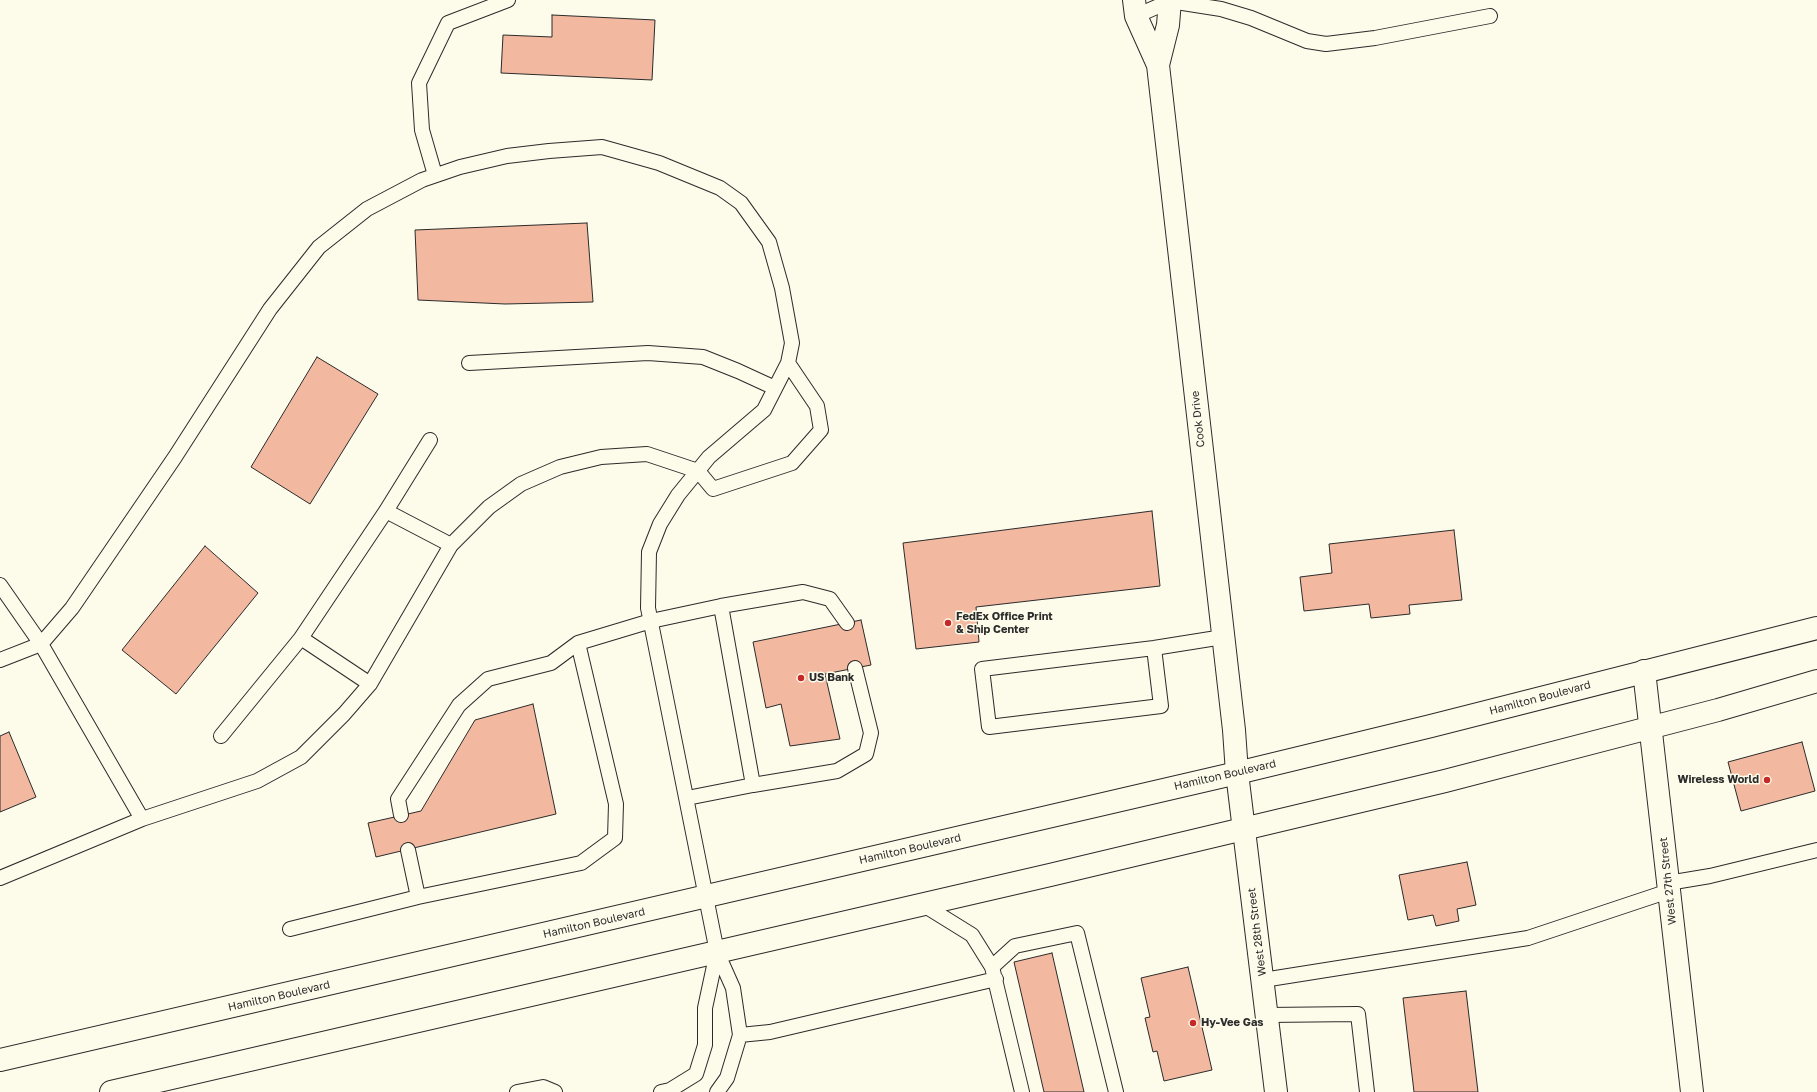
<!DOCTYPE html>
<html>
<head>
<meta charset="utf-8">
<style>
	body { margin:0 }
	canvas { display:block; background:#fdfbea }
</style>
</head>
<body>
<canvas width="1817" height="1092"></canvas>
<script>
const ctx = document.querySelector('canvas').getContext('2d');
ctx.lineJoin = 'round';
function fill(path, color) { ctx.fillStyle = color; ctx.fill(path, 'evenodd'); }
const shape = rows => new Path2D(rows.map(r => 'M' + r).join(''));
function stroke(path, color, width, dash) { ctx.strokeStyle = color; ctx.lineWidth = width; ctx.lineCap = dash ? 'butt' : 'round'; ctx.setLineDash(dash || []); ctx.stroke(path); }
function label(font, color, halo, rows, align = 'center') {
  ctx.font = font + ' "Golos Text",sans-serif'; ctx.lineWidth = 3; ctx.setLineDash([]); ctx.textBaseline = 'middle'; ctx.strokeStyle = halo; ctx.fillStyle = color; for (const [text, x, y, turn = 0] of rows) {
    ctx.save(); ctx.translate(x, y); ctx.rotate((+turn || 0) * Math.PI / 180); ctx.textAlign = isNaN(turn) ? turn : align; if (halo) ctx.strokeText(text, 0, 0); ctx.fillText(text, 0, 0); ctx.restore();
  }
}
const building = shape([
	[552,15,655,20,652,80,501,73,503,35,552,37,552,15],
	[587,223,593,302,505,304,418,300,415,230,587,223],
	[317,357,378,394,310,504,251,467,317,357],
	[1152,511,1160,586,976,607,979,642,916,649,903,543,1152,511],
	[1454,530,1462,600,1409,605,1410,614,1371,618,1369,604,1304,611,1300,577,1332,573,1329,544,1454,530],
	[205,546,258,593,176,694,122,650,205,546],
	[861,620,871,665,825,674,840,739,790,746,781,704,766,708,753,642,861,620],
	[533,704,556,814,376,857,368,823,421,811,475,720,533,704],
	[9,732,36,797,0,812,0,736,9,732],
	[1802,742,1815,791,1741,811,1728,762,1802,742],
	[1467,862,1476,905,1457,909,1459,921,1436,926,1433,915,1408,920,1399,875,1467,862],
	[1052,953,1084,1092,1044,1092,1014,962,1052,953],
	[1188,967,1212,1070,1164,1081,1157,1051,1153,1052,1145,1018,1150,1017,1141,978,1188,967],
	[1466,991,1478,1092,1414,1092,1403,998,1466,991]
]);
const service = shape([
	[1136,16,1170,1,1221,9,1251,18,1307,41,1326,44,1375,38,1490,16],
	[435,175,422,130,419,83,448,23,508,0],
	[469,363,648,353,703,357,738,371,775,388],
	[386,511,451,545],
	[0,585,41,644,142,819],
	[721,606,803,592,830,599,847,623],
	[301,638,370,684],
	[1154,648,1161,706,989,727,982,669,1154,648,1223,637],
	[0,660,41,644,72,608,175,457,270,309,319,247,367,209,422,180,460,167,507,156,549,151,602,147,659,163,720,188,741,203,769,242,782,288,792,343,788,363,764,410,709,457,678,495,660,524,649,552,648,608,717,952,733,988,740,1035,727,1078,717,1092],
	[221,736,301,638,386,511,430,440],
	[753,785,837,771,866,754,871,733,855,668],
	[401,815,398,799,459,705,488,679,551,663,578,643],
	[408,850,418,897],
	[0,878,142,819,257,781,301,757,344,714,370,684,451,545,489,507,521,484,560,467,601,457,647,454,698,471,713,489,792,463,821,430,817,406,788,363],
	[1668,883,1710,876,1817,850],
	[922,904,972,935,992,967],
	[290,929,418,897,581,863,615,838,616,804,578,643,651,621,721,606,753,785,687,798],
	[1263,980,1528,938,1669,891],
	[1267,1015,1358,1014,1367,1092],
	[740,1035,770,1032,996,979],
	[517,1092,543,1087,555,1092],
	[661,1092,670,1090,696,1074,705,1045,705,1008,717,952],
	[1022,1092,992,967,1015,946,1077,933,1116,1092]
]);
const minor = shape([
	[1134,0,1136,16,1158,65,1234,730,1237,773,1276,1092],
	[1158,65,1168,25,1170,0],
	[1644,671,1692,1092]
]);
const primary = shape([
	[0,1060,1237,773,1431,726,1817,628],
	[111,1092,1050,875,1445,781,1718,710,1817,681]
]);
const markers = [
	[948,623,4,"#c62828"],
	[801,678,4,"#c62828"],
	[1767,780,4,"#c62828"],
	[1193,1023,4,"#c62828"]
];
const streetNames = [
	["Cook Drive",1198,419,-96],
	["Hamilton Boulevard",1540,698,-15],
	["Hamilton Boulevard",1225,775,-13],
	["Hamilton Boulevard",910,849,-13],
	["West 27th Street",1668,881,-96],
	["Hamilton Boulevard",594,923,-13],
	["West 28th Street",1257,932,-97],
	["Hamilton Boulevard",279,996,-13]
];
const poiNames = [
	["FedEx Office Print",956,617],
	["& Ship Center",956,630],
	["US Bank",809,678],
	["Wireless World",1759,780,"right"],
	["Hy-Vee Gas",1201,1023]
];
fill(building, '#f2b8a0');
stroke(building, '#2b2b2b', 1);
stroke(service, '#2b2b2b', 16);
stroke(minor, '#2b2b2b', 24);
stroke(primary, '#2b2b2b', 24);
stroke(service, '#fdfbea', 14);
stroke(minor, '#fdfbea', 22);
stroke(primary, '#fdfbea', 22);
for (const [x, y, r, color] of markers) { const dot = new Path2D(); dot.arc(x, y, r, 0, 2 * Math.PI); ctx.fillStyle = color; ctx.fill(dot); stroke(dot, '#fdfbea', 1.5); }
label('11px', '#2b2b2b', '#fdfbea', streetNames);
label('bold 11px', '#2b2b2b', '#fdfbea', poiNames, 'left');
</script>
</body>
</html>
